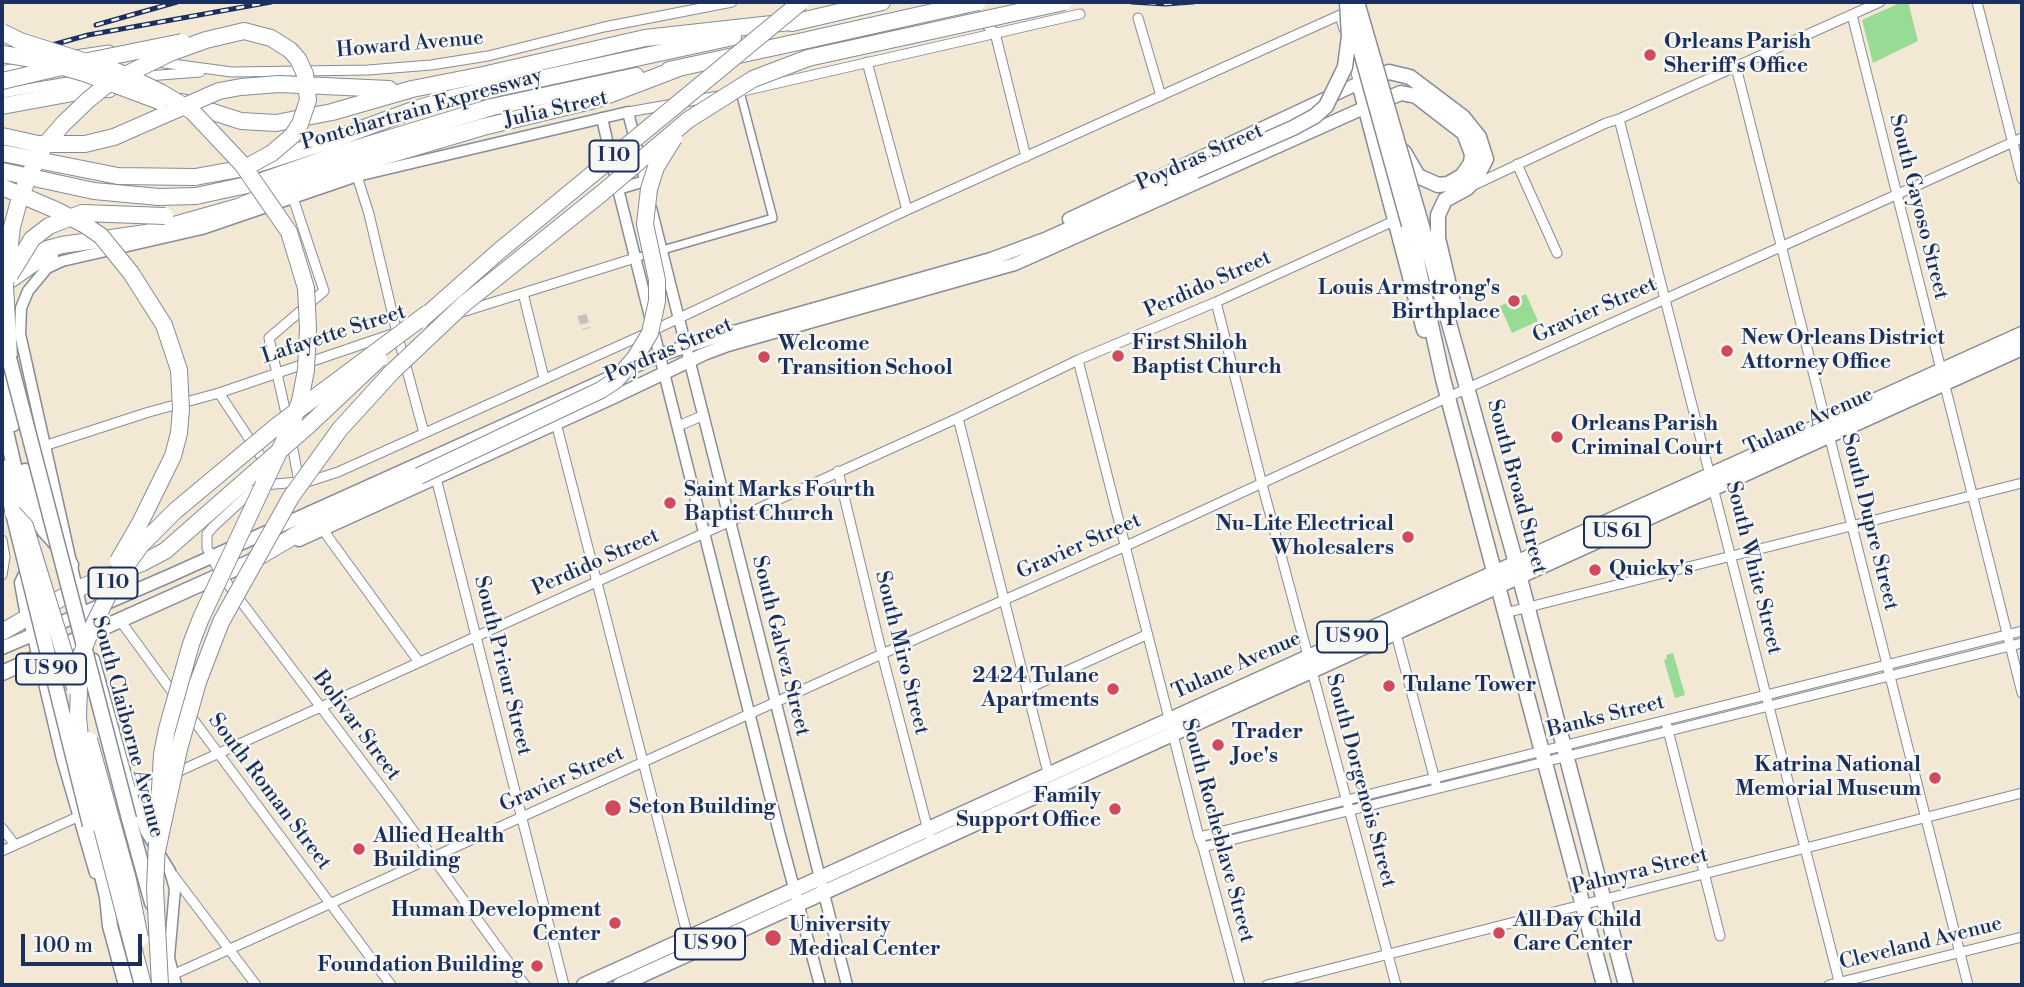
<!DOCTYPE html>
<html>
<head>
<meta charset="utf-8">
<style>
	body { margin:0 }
	#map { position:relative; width:2024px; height:987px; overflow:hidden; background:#f2e8d4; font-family:"Libre Bodoni",serif }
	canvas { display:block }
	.frame { position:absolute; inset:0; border:4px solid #1b2f5e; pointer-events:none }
	.scale { position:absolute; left:21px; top:934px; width:121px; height:32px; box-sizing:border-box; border:4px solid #1b2f5e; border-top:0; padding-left:9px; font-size:21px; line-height:24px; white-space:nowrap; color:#1b2f5e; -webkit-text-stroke:5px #f6f6f2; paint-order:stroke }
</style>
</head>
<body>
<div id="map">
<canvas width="2024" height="987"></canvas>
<div class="frame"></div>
<div class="scale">100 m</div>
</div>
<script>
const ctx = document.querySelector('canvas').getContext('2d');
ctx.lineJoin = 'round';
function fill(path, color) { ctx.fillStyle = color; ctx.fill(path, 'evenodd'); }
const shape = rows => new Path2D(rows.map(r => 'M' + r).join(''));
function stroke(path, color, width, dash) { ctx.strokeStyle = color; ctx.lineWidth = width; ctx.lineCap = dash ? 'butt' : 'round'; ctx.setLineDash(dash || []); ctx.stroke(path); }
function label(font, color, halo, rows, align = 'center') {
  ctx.font = font + ' "Libre Bodoni",serif'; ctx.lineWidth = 5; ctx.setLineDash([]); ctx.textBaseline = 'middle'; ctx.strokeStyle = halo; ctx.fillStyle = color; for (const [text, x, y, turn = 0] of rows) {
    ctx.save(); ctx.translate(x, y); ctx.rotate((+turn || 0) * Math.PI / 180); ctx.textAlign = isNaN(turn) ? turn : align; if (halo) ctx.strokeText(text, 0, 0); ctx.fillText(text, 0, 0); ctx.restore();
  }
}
const green = shape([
	[1902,2,1908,2,1918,41,1873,63,1862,20],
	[1526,294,1538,321,1512,333,1500,306],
	[1673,653,1685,695,1675,698,1664,660,1667,659,1666,655]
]);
const minorTunnel = shape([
	[582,315,586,329]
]);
const pedestrian = shape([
	[635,258,773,218,740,92]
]);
const minor = shape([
	[1977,2,2022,179],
	[965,5,995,33,1026,157],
	[1852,15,2022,693],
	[1138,18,1161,96],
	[1349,49,1359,83],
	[75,55,109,50],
	[157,62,232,72,368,70,431,65,488,56,604,27,732,2],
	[867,62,907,210],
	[1736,67,1968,985],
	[2,71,34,64],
	[134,77,200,72],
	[743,91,1080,14],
	[2,93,92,78],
	[628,112,719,96],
	[1619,119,1840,985],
	[1517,164,1557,253],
	[357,176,369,214,397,333,424,433],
	[1472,186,1606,123,1619,119,1880,2],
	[523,293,544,378],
	[1216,302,1262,484,1396,985],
	[459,313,635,258],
	[1078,360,1199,837,1203,847,1240,985],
	[219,393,266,464],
	[287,418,269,338,324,291,293,198],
	[958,418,1049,777],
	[555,419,689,941],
	[678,426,702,416],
	[291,439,299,482],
	[44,446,149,412,219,393,392,334],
	[838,471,882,654,929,834],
	[436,478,564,985],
	[323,530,419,662],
	[2,540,5,557,2,575],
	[1505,613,2022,483],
	[119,619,176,697],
	[1396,634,1436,784],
	[1027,689,1146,635],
	[189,714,391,985],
	[1667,726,1720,936],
	[173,774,958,418,1078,360,1216,302,1396,220],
	[103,806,161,780],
	[2,828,15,845],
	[1199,837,2022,631],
	[1203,847,2022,643],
	[2,851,84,814],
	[173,875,256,985],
	[168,977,882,654,1126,546,1468,388,2022,138],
	[525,985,391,800,221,575,207,548,207,534,213,527,252,491,264,485,310,481,338,472,654,330,907,210,1340,15,1344,29],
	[1267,985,2022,793],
	[1829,985,2022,937]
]);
const tertiary = shape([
	[602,118,618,189,779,832,820,985],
	[618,189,645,181],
	[651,208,847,985],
	[28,616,62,759,95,873],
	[84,620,20,334,21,308,28,291,47,268,62,261,202,229,357,176,628,112,648,192],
	[94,659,131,793,146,832,170,871,175,889,169,957]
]);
const secondary = shape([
	[1069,219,1359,83],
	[299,540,614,397,704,354,728,345,1015,264,1366,107],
	[2,648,169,576,660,355,709,339,991,259,1045,239,1195,171]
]);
const primary = shape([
	[1374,104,1401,93,1416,96,1464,133,1472,154,1471,163,1462,176,1448,184,1438,185,1418,176,1404,152],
	[1421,223,1516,563,1626,985],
	[1409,225,1443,379,1604,985],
	[1424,330,1359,83,1389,72,1410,77,1463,117,1479,137,1486,159,1476,178,1467,188,1445,200,1438,215,1438,238,1455,311],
	[2,381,13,424],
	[2,414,30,535],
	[2,467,13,513],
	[25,471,36,511,44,530,61,549,71,565],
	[28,616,22,583,31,564],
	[2,673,252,561],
	[129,819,152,903],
	[90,825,107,897,110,926,126,985],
	[162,939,174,985],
	[584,985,2022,334],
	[620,985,2022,348]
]);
const motorway = shape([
	[792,23,882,2],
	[669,70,803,41],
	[324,86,389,89],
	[182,102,241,121,276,123,332,112,412,89,483,75,645,38,799,21],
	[2,106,89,90,109,89],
	[195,177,245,168,326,142,413,110,456,97,733,37],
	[196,196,256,183,351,150,492,107,636,76],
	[14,258,62,245,146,233,238,207,291,185,358,164,483,127,595,100,679,68],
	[4,284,37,261,50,256],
	[5,286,9,358],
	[255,559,316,523,419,476],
	[2,632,77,589,142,563,165,551,254,473]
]);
const rail = shape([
	[1132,2,1165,4,1193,2],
	[96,25,177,2],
	[2,59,88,35,271,2]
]);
const primaryBridge = shape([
	[1357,2,1421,223],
	[1354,27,1409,225],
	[1195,171,1293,128,1315,116,1326,106,1345,67,1349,36,1347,2],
	[9,358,129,819],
	[13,513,90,825]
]);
const motorwayBridge = shape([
	[2,32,20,41,118,72,160,92,192,111,242,164,289,232,306,288,308,328,306,370,300,401,291,426,201,618,191,644,167,729,162,754,159,806],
	[803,41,978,2],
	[2,54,39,60,84,73,159,101],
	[88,61,182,42],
	[2,81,62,67],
	[2,136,38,144,85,144,114,137,219,91,241,87,279,84,324,86],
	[2,153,118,176,195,177],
	[2,171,94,191,159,197,196,196],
	[2,187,56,210,85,225,101,236,131,273,164,325,179,370,181,409,179,433,173,456,140,523,118,561],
	[10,275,32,239,49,226,82,213,165,216],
	[5,286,12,227,19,201,30,173,45,145,63,124,88,100,109,83,170,53,206,40,244,31,271,38,290,50,298,59,305,74,308,100,300,124,292,136,272,153,245,168],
	[421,320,498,252,801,2],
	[254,473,308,426,379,359],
	[419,476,601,390,616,380,635,358,650,333,657,301,657,280,645,224,649,189,656,167,674,138],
	[13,513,25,526,75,688],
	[89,740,128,880,140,938],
	[157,842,155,888,160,985],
	[157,851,179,749,198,682,221,622,291,497,340,429,392,372,465,303,602,193,688,120,753,79,808,58,1064,2],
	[143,985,81,748,78,717,80,658,91,630,115,581,141,545,175,511,278,425,428,313]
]);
const markers = [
	[1650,55,7,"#d1495b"],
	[1514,301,7,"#d1495b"],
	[1727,351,7,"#d1495b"],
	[1118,356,7,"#d1495b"],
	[764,357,7,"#d1495b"],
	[1557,437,7,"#d1495b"],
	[670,503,7,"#d1495b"],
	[1408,537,7,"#d1495b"],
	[1595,570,7,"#d1495b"],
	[1389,686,7,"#d1495b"],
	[1113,689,7,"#d1495b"],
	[1218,745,7,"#d1495b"],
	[1935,778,7,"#d1495b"],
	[613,808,9,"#d1495b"],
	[1115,809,7,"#d1495b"],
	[359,849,7,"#d1495b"],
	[615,923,7,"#d1495b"],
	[1499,933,7,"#d1495b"],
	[773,938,9,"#d1495b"],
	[537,966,7,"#d1495b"]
];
const shields = [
	[614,156,49],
	[1617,532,66],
	[113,583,49],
	[1352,637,70],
	[51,669,70],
	[710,944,70]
];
const shieldNames = [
	["I 10",614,156],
	["US 61",1617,532],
	["I 10",113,583],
	["US 90",1352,637],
	["US 90",51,669],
	["US 90",710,944]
];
const poiNames = [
	["Orleans Parish",1664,43],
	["Sheriff's Office",1664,67],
	["Louis Armstrong's",1500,289,"right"],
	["Birthplace",1500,313,"right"],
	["New Orleans District",1741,339],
	["Attorney Office",1741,363],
	["First Shiloh",1132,344],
	["Baptist Church",1132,368],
	["Welcome",778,345],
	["Transition School",778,369],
	["Orleans Parish",1571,425],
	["Criminal Court",1571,449],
	["Saint Marks Fourth",684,491],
	["Baptist Church",684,515],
	["Nu-Lite Electrical",1394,525,"right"],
	["Wholesalers",1394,549,"right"],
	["Quicky's",1609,570],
	["2424 Tulane",1099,677,"right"],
	["Apartments",1099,701,"right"],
	["Tulane Tower",1403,686],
	["Trader",1232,733],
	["Joe's",1232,757],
	["Katrina National",1921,766,"right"],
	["Memorial Museum",1921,790,"right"],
	["Family",1101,797,"right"],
	["Support Office",1101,821,"right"],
	["Seton Building",629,808],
	["Allied Health",373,837],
	["Building",373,861],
	["Human Development",601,911,"right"],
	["Center",601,935,"right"],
	["All Day Child",1513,921],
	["Care Center",1513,945],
	["University",789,926],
	["Medical Center",789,950],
	["Foundation Building",523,966,"right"]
];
const streetNames = [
	["Howard Avenue",410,45,-5],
	["Pontchartrain Expressway",422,110,-16],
	["Julia Street",556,110,-13],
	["Poydras Street",1200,158,-24],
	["South Gayoso Street",1918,207,76],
	["Perdido Street",1208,285,-24],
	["Gravier Street",1595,311,-24],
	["Lafayette Street",334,335,-18],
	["Poydras Street",669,351,-23],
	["Tulane Avenue",1809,422,-24],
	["South Broad Street",1516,487,75],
	["South Dupre Street",1869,522,76],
	["Gravier Street",1079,547,-24],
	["Perdido Street",596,563,-24],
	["South White Street",1753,568,76],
	["South Galvez Street",780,646,76],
	["South Miro Street",901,653,76],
	["South Prieur Street",502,666,76],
	["Tulane Avenue",1237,666,-24],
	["Banks Street",1606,717,-14],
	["Bolivar Street",356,726,53],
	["South Claiborne Avenue",127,727,75],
	["Gravier Street",562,780,-24],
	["South Dorgenois Street",1360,781,75],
	["South Roman Street",269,792,53],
	["South Rocheblave Street",1217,831,75],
	["Palmyra Street",1640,872,-14],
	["Cleveland Avenue",1921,944,-14]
];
fill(green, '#97db94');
stroke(minorTunnel, '#c7c3bc', 9, [9, 4.5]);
stroke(pedestrian, '#868c99', 10);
stroke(minor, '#868c99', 11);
stroke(tertiary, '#868c99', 13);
stroke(secondary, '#868c99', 15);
stroke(primary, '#868c99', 17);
stroke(motorway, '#868c99', 18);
stroke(pedestrian, '#fff', 7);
stroke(minor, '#fff', 9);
stroke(tertiary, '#fff', 10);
stroke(secondary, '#fff', 12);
stroke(primary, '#fff', 14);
stroke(motorway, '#fff', 16);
stroke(rail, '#1b2f5e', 5);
stroke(rail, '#f6f6f2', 2.5, [8]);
stroke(primaryBridge, '#868c99', 17, []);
stroke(motorwayBridge, '#868c99', 18, []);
stroke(primaryBridge, '#fff', 14);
stroke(motorwayBridge, '#fff', 16);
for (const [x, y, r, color] of markers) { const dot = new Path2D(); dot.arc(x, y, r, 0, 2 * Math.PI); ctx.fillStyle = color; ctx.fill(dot); stroke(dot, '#f6f6f2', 2.5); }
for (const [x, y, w] of shields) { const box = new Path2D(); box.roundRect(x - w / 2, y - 15.5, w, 31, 5); ctx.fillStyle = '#f6f6f2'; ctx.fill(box); stroke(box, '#1b2f5e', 2); }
label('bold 19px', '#1b2f5e', null, shieldNames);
label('bold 21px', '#1b2f5e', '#f6f6f2', poiNames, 'left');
label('21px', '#1b2f5e', '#f6f6f2', streetNames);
</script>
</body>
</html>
